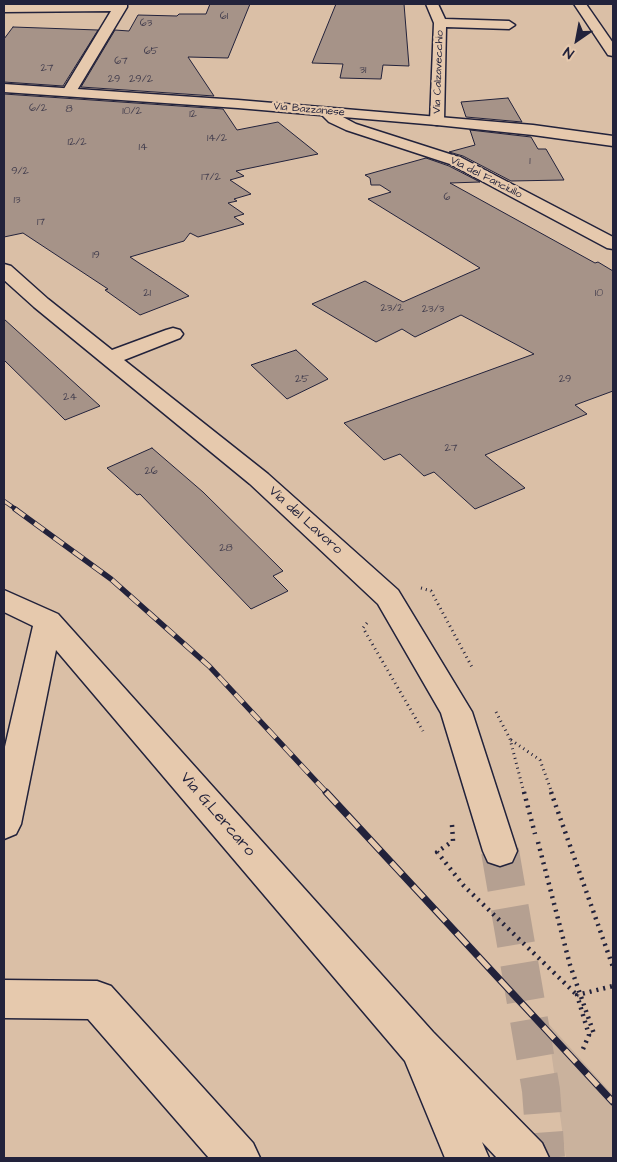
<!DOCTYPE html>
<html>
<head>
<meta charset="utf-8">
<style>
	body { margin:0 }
	#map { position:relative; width:617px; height:1162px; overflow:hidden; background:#dabfa6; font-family:"Architects Daughter",sans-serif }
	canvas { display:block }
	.frame { position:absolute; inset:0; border:5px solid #22223b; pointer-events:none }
	.north { position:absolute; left:552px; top:15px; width:50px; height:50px; -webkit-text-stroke:4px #e6c9ad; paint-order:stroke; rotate:213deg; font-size:14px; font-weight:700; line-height:20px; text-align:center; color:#22223b }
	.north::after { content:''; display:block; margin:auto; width:18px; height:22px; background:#22223b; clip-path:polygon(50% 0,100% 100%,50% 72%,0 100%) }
</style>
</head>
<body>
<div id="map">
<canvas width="617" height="1162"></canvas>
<div class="frame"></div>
<div class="north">N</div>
</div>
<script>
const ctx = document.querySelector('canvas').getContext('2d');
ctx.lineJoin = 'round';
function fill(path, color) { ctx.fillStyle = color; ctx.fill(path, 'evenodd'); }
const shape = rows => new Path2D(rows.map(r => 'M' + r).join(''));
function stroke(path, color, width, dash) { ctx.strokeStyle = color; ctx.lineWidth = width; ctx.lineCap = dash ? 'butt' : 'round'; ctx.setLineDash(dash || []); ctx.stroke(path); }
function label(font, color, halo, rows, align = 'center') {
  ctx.font = font + ' "Architects Daughter",sans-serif'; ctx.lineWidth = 4.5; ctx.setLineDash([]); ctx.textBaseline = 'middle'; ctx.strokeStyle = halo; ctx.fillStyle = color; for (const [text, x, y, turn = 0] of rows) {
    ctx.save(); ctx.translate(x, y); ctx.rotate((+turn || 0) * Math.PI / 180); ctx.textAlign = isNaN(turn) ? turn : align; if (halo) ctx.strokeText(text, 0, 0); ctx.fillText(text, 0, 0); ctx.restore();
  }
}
const built = shape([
	[547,1022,613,1095,613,1158,566,1158]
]);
const building = shape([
	[210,4,250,4,228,58,188,57,214,96,81,87,115,30,129,31,138,15,177,16,179,14,206,14,210,4],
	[336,4,404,4,409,66,383,65,381,79,340,78,343,64,312,63,336,4],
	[13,27,98,30,63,86,4,82,4,39,13,27],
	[4,94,223,109,237,130,278,122,318,154,236,171,244,176,230,180,251,194,234,199,237,201,228,203,244,214,234,217,244,224,198,237,190,233,184,241,130,257,189,296,140,315,105,290,108,289,23,233,4,237,4,94],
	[508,98,522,122,466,117,461,102,508,98],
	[470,130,531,137,538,149,546,149,564,180,511,181,463,156,449,152,475,145,470,130],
	[426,158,449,166,480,182,450,183,595,263,598,262,613,271,613,391,575,405,587,414,485,455,525,488,475,509,434,472,424,476,400,454,384,460,344,423,534,354,461,315,415,337,402,329,376,342,312,304,365,281,403,302,480,268,368,199,391,192,380,185,371,185,370,178,365,175,426,158],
	[4,319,100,406,65,420,4,360,4,319],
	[296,350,328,379,287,399,251,365,296,350],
	[152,448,203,492,283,571,273,576,288,591,251,609,140,494,137,495,107,468,152,448]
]);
const minorTunnel = shape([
	[500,851,541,1090,546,1158]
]);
const pathFar1 = shape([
	[421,588,431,591,473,669],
	[367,623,363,628,423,731],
	[496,712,510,739,524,793],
	[511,740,540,760,552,793]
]);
const path = shape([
	[524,792,535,834],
	[551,792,613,967],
	[452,825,453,841,437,852,464,886,577,995],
	[538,842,570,965,594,1034],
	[583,1049,589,1035,577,995,613,986]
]);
const minor = shape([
	[127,4,127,7,76,92,69,96,62,92,111,11,4,12,4,5,127,4],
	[426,4,438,4,445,19,509,21,515,25,509,29,446,27,444,121,442,124,437,125,432,124,430,121,434,23,426,4],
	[326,108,356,124,462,158,613,237,613,249,607,248,450,164,346,130,329,122,319,112,321,109,326,108],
	[4,264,11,266,48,299,112,350,166,330,173,328,180,330,183,334,180,338,124,360,268,474,398,590,472,712,517,851,512,862,500,866,488,862,483,851,441,713,378,604,250,484,34,307,4,280,4,264],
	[4,590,58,614,433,1032,542,1143,549,1158,497,1158,482,1142,489,1158,445,1158,405,1061,56,650,21,824,16,834,4,839,4,751,33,626,4,612,4,590],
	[4,980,97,981,111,986,253,1143,260,1158,209,1158,88,1019,4,1018,4,980]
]);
const major = shape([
	[4,84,238,100,533,125,613,136,613,146,533,135,437,125,238,108,4,92,4,84]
]);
const highway = shape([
	[574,4,586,4,613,43,613,56,608,55,574,4]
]);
const railFar2 = shape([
	[4,501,17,510]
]);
const railFar1 = shape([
	[15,509,111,579,209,666,327,793]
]);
const rail = shape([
	[326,792,613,1102]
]);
const numberNames = [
	["61",224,17],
	["63",146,24],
	["65",151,52],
	["67",121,62],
	["27",47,69],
	["31",363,71],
	["29",114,80],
	["29/2",141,80],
	["6/2",38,109],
	["8",69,110],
	["10/2",132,112],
	["12",193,115],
	["14/2",217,139],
	["12/2",77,143],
	["14",143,148],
	["1",530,162],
	["9/2",20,172],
	["17/2",211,178],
	["6",447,198],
	["13",17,201],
	["17",41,223],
	["19",96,256],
	["21",147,294],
	["10",599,294],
	["23/2",392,309],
	["23/3",433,310],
	["25",302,380],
	["29",565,380],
	["24",70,398],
	["27",451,449],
	["26",151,472],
	["28",226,549]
];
const farStreetnames = [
	["Via Calzavecchio",439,72,-88],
	["Via Bazzanese",309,110,5],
	["Via del Fanciullo",486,178,27]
];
const streetNames = [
	["Via del Lavoro",305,521,42]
];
const nearStreetnames = [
	["Via G.Lercaro",217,815,49]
];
fill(built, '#cab29d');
fill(building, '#a69388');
stroke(building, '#22223b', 1);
stroke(minorTunnel, '#b5a091', 38, [38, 19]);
stroke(minor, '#22223b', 3);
stroke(major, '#22223b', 3);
stroke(highway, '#22223b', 3);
stroke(pathFar1, '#22223b', 3, [1, 4]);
stroke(path, '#22223b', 4.5, [2, 5]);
fill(minor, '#e6c9ad');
fill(major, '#e6c9ad');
fill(highway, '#e6c9ad');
stroke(railFar2, '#22223b', 4.5);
stroke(railFar1, '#22223b', 5.5);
stroke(rail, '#22223b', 7);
stroke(railFar2, '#e6c9ad', 3, [9]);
stroke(railFar1, '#e6c9ad', 4, [12]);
stroke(rail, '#e6c9ad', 5, [16]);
label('11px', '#433e4e', null, numberNames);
label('11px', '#22223b', '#e6c9ad', farStreetnames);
label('14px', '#22223b', '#e6c9ad', streetNames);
label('16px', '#22223b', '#e6c9ad', nearStreetnames);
</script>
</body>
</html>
